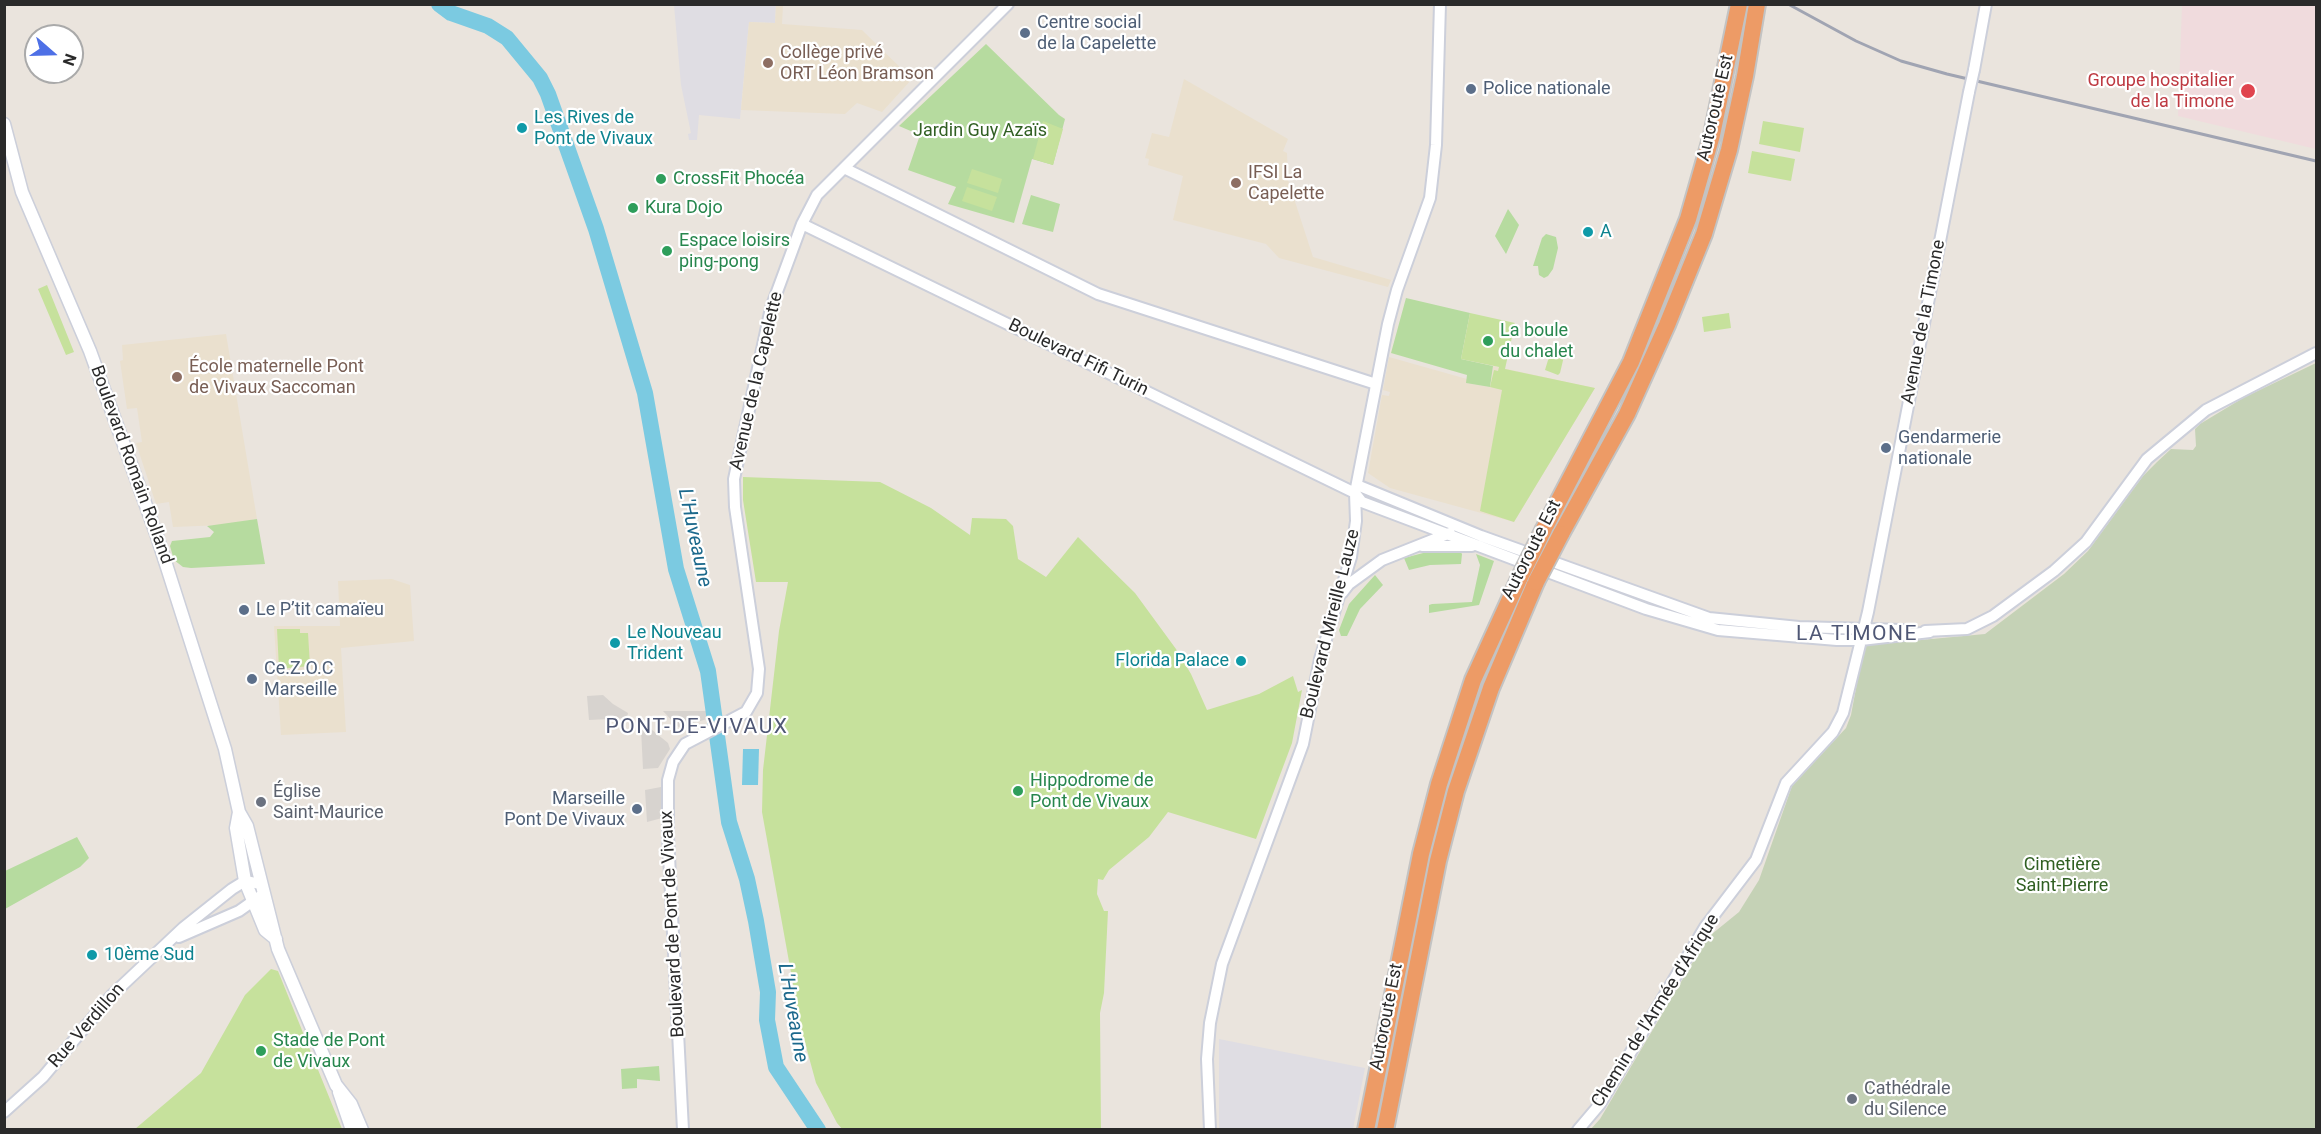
<!DOCTYPE html>
<html>
<head>
<meta charset="utf-8">
<style>
	body { margin:0 }
	#map { position:relative; width:2321px; height:1134px; overflow:hidden; background:#eae4dd; font-family:Roboto,sans-serif }
	canvas { display:block }
	.frame { position:absolute; inset:0; border:6px solid #2a2a2a; pointer-events:none }
	.north { position:absolute; left:24px; top:24px; width:60px; height:60px; box-sizing:border-box; background:#fff; border:2px solid #aaa; border-radius:50%; rotate:110deg; font-size:16px; font-weight:700; line-height:24px; text-align:center; color:#2a2a2a }
	.north::after { content:''; display:block; margin:auto; width:21px; height:27px; background:#4e70e6; clip-path:polygon(50% 0,100% 100%,50% 72%,0 100%) }
</style>
</head>
<body>
<div id="map">
<canvas width="2321" height="1134"></canvas>
<div class="frame"></div>
<div class="north">N</div>
</div>
<script>
const ctx = document.querySelector('canvas').getContext('2d');
ctx.lineJoin = 'round';
function fill(path, color) { ctx.fillStyle = color; ctx.fill(path, 'evenodd'); }
const shape = rows => new Path2D(rows.map(r => 'M' + r).join(''));
function stroke(path, color, width, dash) { ctx.strokeStyle = color; ctx.lineWidth = width; ctx.lineCap = dash ? 'butt' : 'round'; ctx.setLineDash(dash || []); ctx.stroke(path); }
function label(font, color, halo, rows, align = 'center') {
  ctx.font = font + ' Roboto,sans-serif'; ctx.lineWidth = 4.5; ctx.setLineDash([]); ctx.textBaseline = 'middle'; ctx.strokeStyle = halo; ctx.fillStyle = color; for (const [text, x, y, turn = 0] of rows) {
    ctx.save(); ctx.translate(x, y); ctx.rotate((+turn || 0) * Math.PI / 180); ctx.textAlign = isNaN(turn) ? turn : align; if (halo) ctx.strokeText(text, 0, 0); ctx.fillText(text, 0, 0); ctx.restore();
  }
}
const industrial = shape([
	[674,5,776,5,775,23,749,22,740,119,699,115,697,140,689,140,688,134,691,133,681,85],
	[1219,1039,1365,1068,1353,1129,1219,1129]
]);
const education = shape([
	[776,5,783,5,782,24,862,30,912,79,882,112,857,103,845,114,741,110,749,22,775,23],
	[1184,79,1288,139,1283,151,1287,153,1288,180,1313,257,1391,280,1388,287,1279,258,1266,244,1173,220,1183,176,1148,165,1149,159,1145,158,1152,133,1169,137],
	[226,334,257,519,223,525,173,527,169,502,156,504,136,443,142,442,137,408,127,409,120,361,123,360,122,345],
	[1389,357,1467,379,1466,383,1490,387,1493,366,1595,388,1514,522,1390,488,1368,473,1382,395,1389,396,1390,392,1383,390],
	[392,579,410,585,414,641,341,648,346,732,281,735,274,626,340,626,338,581]
]);
const medical = shape([
	[2182,5,2316,5,2316,149,2178,116]
]);
const green = shape([
	[986,44,1059,115,1065,119,1053,165,1032,159,1014,223,948,204,956,187,908,170,920,135,899,126],
	[1031,195,1060,204,1053,232,1022,224],
	[1508,209,1519,225,1506,254,1495,236],
	[1546,234,1556,237,1558,248,1553,269,1548,276,1544,278,1539,275,1538,266,1533,266,1542,238],
	[1406,298,1470,313,1461,359,1493,366,1490,387,1466,383,1467,375,1391,353],
	[257,519,265,564,191,568,183,567,174,560,170,546,172,541,210,537,214,532,207,526],
	[1459,550,1462,554,1461,564,1430,565,1409,570,1404,558,1427,552],
	[1476,554,1494,561,1479,605,1429,613,1429,605,1432,604,1472,602,1480,565],
	[1375,575,1383,585,1360,609,1347,636,1341,636,1339,630,1349,604],
	[77,837,89,858,80,867,5,909,5,871],
	[659,1066,660,1081,637,1079,637,1088,622,1089,621,1069]
]);
const cemetery = shape([
	[2316,363,2316,1129,1590,1130,1600,1119,1707,938,1739,912,1759,880,1792,786,1846,728,1851,715,1863,651,1867,645,1985,634,2064,574,2088,551,2143,476,2157,462,2171,449,2193,450,2196,446,2195,429,2200,424,2243,398]
]);
const pitch = shape([
	[1043,121,1063,129,1053,165,1033,159],
	[1763,121,1804,128,1800,152,1759,144],
	[1752,151,1795,159,1791,181,1748,173],
	[972,169,1002,179,998,193,967,183],
	[967,187,997,197,992,211,962,201],
	[47,285,74,352,66,355,38,289],
	[1470,313,1515,323,1505,369,1595,388,1514,522,1480,511,1502,390,1490,387,1494,370,1498,371,1499,367,1461,359],
	[1729,313,1731,328,1704,332,1702,317],
	[1552,347,1565,352,1560,373,1558,375,1545,370],
	[743,477,880,482,931,508,970,535,972,518,1006,519,1013,526,1018,559,1046,577,1078,537,1135,593,1176,649,1191,674,1207,710,1259,694,1293,676,1298,692,1302,690,1292,743,1256,839,1168,812,1149,837,1109,870,1103,880,1098,879,1097,894,1104,911,1108,911,1104,993,1100,1013,1101,1129,843,1130,837,1123,816,1083,801,1028,762,812,763,770,779,631,788,582,756,582,743,500],
	[277,629,300,629,300,633,308,633,310,666,279,669],
	[271,969,278,971,342,1129,135,1129,201,1073,245,995]
]);
const plaza = shape([
	[603,695,613,704,628,713,627,718,589,720,587,696],
	[663,711,707,711,707,719,687,725,688,728,683,729,677,726],
	[641,729,651,729,668,743,670,749,658,768,643,769],
	[661,787,662,818,647,822,645,790]
]);
const water = shape([
	[743,749,759,749,758,785,742,785]
]);
const river = shape([
	[439,4,451,13,488,26,507,38,540,78,548,94,596,229,645,393,676,569,708,671,729,822,747,879,756,921,768,992,767,1020,776,1067,818,1130]
]);
const tertiary = shape([
	[1974,70,1986,4],
	[844,168,1098,294,1376,384],
	[802,224,1355,493,1362,502,1646,609,1718,630,1837,640,1861,640,1930,632],
	[1357,485,1481,536,1709,618,1799,627,1903,630],
	[1422,546,1472,546],
	[1342,593,1349,584,1382,560,1450,533],
	[1925,631,1967,629,1993,616,2054,571,2086,542,2147,459,2206,410,2316,353],
	[179,937,239,911,263,894],
	[4,1112,43,1077,112,995,183,928,232,889,245,881,261,884],
	[683,1130,668,836,668,780,673,762,685,744,746,712,757,693,759,669,735,507,734,479,771,308,802,224,817,195,1008,4],
	[1210,1130,1207,1059,1210,1023,1222,964,1303,744,1320,659,1351,557,1356,521,1355,493,1388,324,1397,290,1430,198,1436,145,1440,4],
	[1578,1130,1600,1104,1705,927,1756,860,1786,783,1833,732,1843,713,1868,612,1969,92]
]);
const secondary = shape([
	[4,124,22,192,90,351,157,536,225,749,239,812,247,826,278,949,336,1085,351,1104,362,1130],
	[239,812,236,828,245,881,265,930,276,939],
	[339,1092,352,1130]
]);
const motorway = shape([
	[1544,529,1631,362,1688,219,1712,135,1739,4],
	[1561,534,1627,414,1667,325,1704,234,1729,150,1745,76,1757,4],
	[1366,1130,1421,854,1439,784,1473,680,1520,577],
	[1385,1130,1438,861,1456,791,1491,688,1536,582]
]);
const rail = shape([
	[1788,4,1856,41,1901,61,1947,74,2316,161]
]);
const tertiaryBridge = shape([
	[1969,92,1974,70]
]);
const motorwayBridge = shape([
	[1520,577,1544,529],
	[1536,582,1561,534]
]);
const markers = [
	[1025,33,6,"#5c6f8a"],
	[768,63,6,"#8d6e63"],
	[1471,89,6,"#5c6f8a"],
	[2248,91,8,"#e0444e"],
	[522,128,6,"#0f9aa8"],
	[661,179,6,"#2e9e5b"],
	[1236,183,6,"#8d6e63"],
	[633,208,6,"#2e9e5b"],
	[1588,232,6,"#0f9aa8"],
	[667,251,6,"#2e9e5b"],
	[1488,341,6,"#2e9e5b"],
	[177,377,6,"#8d6e63"],
	[1886,448,6,"#5c6f8a"],
	[244,610,6,"#5c6f8a"],
	[615,643,6,"#0f9aa8"],
	[1241,661,6,"#0f9aa8"],
	[252,679,6,"#5c6f8a"],
	[1018,791,6,"#2e9e5b"],
	[261,802,6,"#6b7280"],
	[637,809,6,"#5c6f8a"],
	[92,955,6,"#0f9aa8"],
	[261,1051,6,"#2e9e5b"],
	[1852,1099,6,"#6b7280"]
];
const serviceNames = [
	["Centre social",1037,23],
	["de la Capelette",1037,44],
	["Police nationale",1483,89],
	["Gendarmerie",1898,438],
	["nationale",1898,459],
	["Le P’tit camaïeu",256,610],
	["Ce.Z.O.C",264,669],
	["Marseille",264,690],
	["Marseille",625,799,"right"],
	["Pont De Vivaux",625,820,"right"]
];
const educationNames = [
	["Collège privé",780,53],
	["ORT Léon Bramson",780,74],
	["IFSI La",1248,173],
	["Capelette",1248,194],
	["École maternelle Pont",189,367],
	["de Vivaux Saccoman",189,388]
];
const healthNames = [
	["Groupe hospitalier",2234,81],
	["de la Timone",2234,102]
];
const streetNames = [
	["Autoroute Est",1716,108,-77],
	["Avenue de la Timone",1924,322,-79],
	["Boulevard Fifi Turin",1078,358,26],
	["Avenue de la Capelette",757,381,-77],
	["Boulevard Romain Rolland",131,465,70],
	["Autoroute Est",1532,550,-63],
	["Boulevard Mireille Lauze",1331,624,-76],
	["Boulevard de Pont de Vivaux",673,924,-93],
	["Chemin de l'Armée d'Afrique",1656,1011,-58],
	["Autoroute Est",1387,1017,-79],
	["Rue Verdillon",87,1026,-49]
];
const cultureNames = [
	["Les Rives de",534,118],
	["Pont de Vivaux",534,139],
	["A",1600,232],
	["Le Nouveau",627,633],
	["Trident",627,654],
	["Florida Palace",1229,661,"right"],
	["10ème Sud",104,955]
];
const parkNames = [
	["Jardin Guy Azaïs",980,131],
	["Cimetière",2062,865],
	["Saint-Pierre",2062,886]
];
const leisureNames = [
	["CrossFit Phocéa",673,179],
	["Kura Dojo",645,208],
	["Espace loisirs",679,241],
	["ping-pong",679,262],
	["La boule",1500,331],
	["du chalet",1500,352],
	["Hippodrome de",1030,781],
	["Pont de Vivaux",1030,802],
	["Stade de Pont",273,1041],
	["de Vivaux",273,1062]
];
const worshipNames = [
	["Église",273,792],
	["Saint-Maurice",273,813],
	["Cathédrale",1864,1089],
	["du Silence",1864,1110]
];
const waterNames = [
	["L'Huveaune",694,538,78],
	["L'Huveaune",792,1013,80]
];
const quarterNames = [
	["LA TIMONE",1857,635],
	["PONT-DE-VIVAUX",697,728]
];
fill(industrial, '#dfdde3');
fill(education, '#eae0ce');
fill(medical, '#f0dbdd');
fill(green, '#b6db9f');
fill(cemetery, '#c5d2b6');
fill(pitch, '#c6e19c');
fill(plaza, '#d7d3cf');
fill(water, '#7bcae1');
stroke(river, '#7bcae1', 16);
stroke(tertiary, '#cccfda', 14);
stroke(secondary, '#cccfda', 15);
stroke(motorway, '#c3c3c3', 20);
stroke(tertiary, '#fff', 10);
stroke(secondary, '#fff', 12);
stroke(motorway, '#ed9b66', 16);
stroke(rail, '#a0a4b2', 3);
stroke(tertiaryBridge, '#cccfda', 14, []);
stroke(motorwayBridge, '#c3c3c3', 20, []);
stroke(tertiaryBridge, '#fff', 10);
stroke(motorwayBridge, '#ed9b66', 16);
for (const [x, y, r, color] of markers) { const dot = new Path2D(); dot.arc(x, y, r, 0, 2 * Math.PI); ctx.fillStyle = color; ctx.fill(dot); stroke(dot, '#fff', 2); }
label('18px', '#4e5e75', '#fff', serviceNames, 'left');
label('18px', '#785e54', '#fff', educationNames, 'left');
label('18px', '#be3a42', '#fff', healthNames, 'right');
label('18px', '#2a2a2a', '#fff', streetNames);
label('18px', '#0d838f', '#fff', cultureNames, 'left');
label('18px', '#305f22', '#fff', parkNames);
label('18px', '#27864d', '#fff', leisureNames, 'left');
label('18px', '#5b616d', '#fff', worshipNames, 'left');
label('italic 20px', '#1c698c', '#fff', waterNames);
ctx.letterSpacing = '1.5px';
label('21px', '#4f5775', '#fff', quarterNames);
ctx.letterSpacing = '0px';
</script>
</body>
</html>
